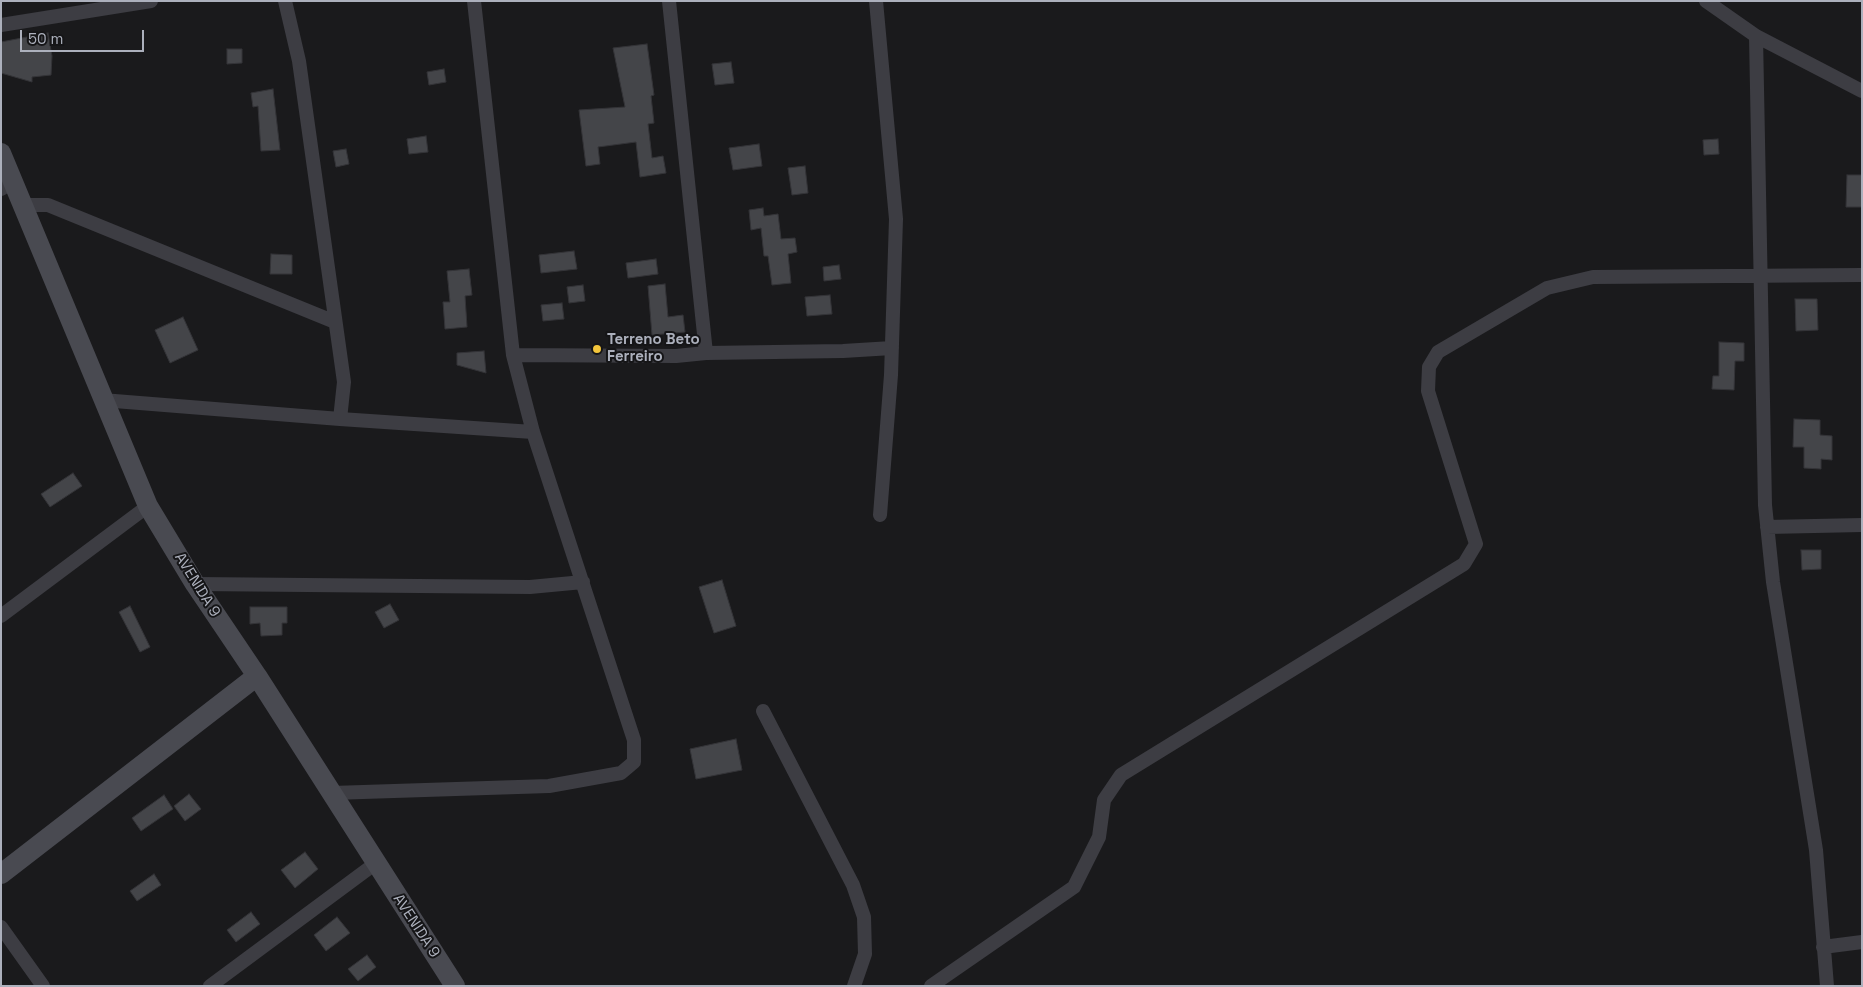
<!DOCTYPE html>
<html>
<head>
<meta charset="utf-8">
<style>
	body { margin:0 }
	#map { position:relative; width:1863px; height:987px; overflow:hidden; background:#1a1a1c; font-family:"Space Grotesk",sans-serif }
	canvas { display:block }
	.frame { position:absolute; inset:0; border:2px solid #acb0bc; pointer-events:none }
	.scale { position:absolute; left:20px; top:30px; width:124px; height:22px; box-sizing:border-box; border:2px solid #acb0bc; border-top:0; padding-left:6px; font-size:15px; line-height:18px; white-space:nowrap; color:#acb0bc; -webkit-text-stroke:4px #151517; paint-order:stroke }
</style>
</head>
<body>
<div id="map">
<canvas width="1863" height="987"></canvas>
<div class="frame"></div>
<div class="scale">50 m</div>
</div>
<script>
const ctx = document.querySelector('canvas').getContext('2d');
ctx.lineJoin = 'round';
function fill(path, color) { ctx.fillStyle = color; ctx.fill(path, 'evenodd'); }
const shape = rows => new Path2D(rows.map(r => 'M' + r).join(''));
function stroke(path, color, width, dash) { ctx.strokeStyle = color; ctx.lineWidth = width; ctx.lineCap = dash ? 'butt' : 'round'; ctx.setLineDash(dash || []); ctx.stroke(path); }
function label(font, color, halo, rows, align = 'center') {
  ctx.font = font + ' "Space Grotesk",sans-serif'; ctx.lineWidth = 4; ctx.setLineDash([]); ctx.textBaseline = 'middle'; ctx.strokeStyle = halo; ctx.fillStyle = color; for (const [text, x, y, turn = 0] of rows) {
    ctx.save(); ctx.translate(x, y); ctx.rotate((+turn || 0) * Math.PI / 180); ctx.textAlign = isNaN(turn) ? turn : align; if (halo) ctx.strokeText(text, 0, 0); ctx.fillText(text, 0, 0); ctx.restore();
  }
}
const building = shape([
	[48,33,52,56,51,75,32,77,32,82,1,73,1,42,48,33],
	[647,44,654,95,651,96,654,123,648,124,652,158,663,156,666,173,640,177,636,142,598,147,600,164,586,166,579,110,625,107,613,48,647,44],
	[227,49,242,49,242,63,227,64,227,49],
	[731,62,734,83,715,85,712,64,731,62],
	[444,69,446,82,429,85,427,72,444,69],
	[273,89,280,150,261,151,258,106,253,107,251,93,273,89],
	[426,136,428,152,409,154,407,139,426,136],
	[1718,139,1719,154,1704,155,1703,140,1718,139],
	[759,144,762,166,733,170,729,148,759,144],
	[346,149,349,164,336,167,333,151,346,149],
	[805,166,808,193,792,195,788,168,805,166],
	[1847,175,1862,175,1862,207,1846,207,1847,175],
	[763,208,764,216,778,214,781,239,795,238,797,252,788,254,791,283,772,285,768,256,764,256,761,228,751,230,749,210,763,208],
	[574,251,577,269,541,273,539,255,574,251],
	[271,254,292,255,292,274,270,274,271,254],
	[656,259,658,274,628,278,626,263,656,259],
	[839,265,841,279,824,281,823,267,839,265],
	[469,269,472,295,465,296,467,327,445,329,443,302,450,302,447,271,469,269],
	[665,284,668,317,683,315,685,332,652,335,648,286,665,284],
	[583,285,585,301,569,303,567,287,583,285],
	[830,295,832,314,807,316,805,297,830,295],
	[1795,299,1817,299,1818,330,1796,331,1795,299],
	[562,303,564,319,543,321,541,305,562,303],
	[183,317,198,350,170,363,155,330,183,317],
	[1719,342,1744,343,1744,361,1735,361,1734,390,1712,389,1713,376,1719,376,1719,342],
	[484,351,486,373,457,365,457,353,484,351],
	[1794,419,1820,420,1820,435,1832,436,1832,460,1821,459,1821,469,1804,468,1804,447,1793,447,1794,419],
	[73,473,82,486,50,507,41,494,73,473],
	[1801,550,1821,550,1821,569,1802,570,1801,550],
	[722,580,736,626,714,633,699,587,722,580],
	[390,604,399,620,384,628,375,612,390,604],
	[130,606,150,647,140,652,119,612,130,606],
	[250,607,287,607,287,623,282,623,282,635,261,636,260,623,250,624,250,607],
	[736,739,742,770,696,779,690,749,736,739],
	[189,794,201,809,185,821,174,806,189,794],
	[164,795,173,809,141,831,132,818,164,795],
	[305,852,318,869,295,888,281,870,305,852],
	[154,874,161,885,137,901,130,891,154,874],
	[251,912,260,924,236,942,227,930,251,912],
	[337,917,350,933,326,951,314,935,337,917],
	[367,955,376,967,358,981,348,969,367,955]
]);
const minor = shape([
	[285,1,299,61,344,382,340,419],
	[669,1,706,353],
	[876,1,896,219,891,375,880,515],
	[1706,1,1756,36,1862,91],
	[1,25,151,1],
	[1756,36,1765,505,1773,582,1816,850,1827,986],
	[1,189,12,182],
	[22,205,48,205,335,322],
	[513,355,676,356,706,353,843,351,892,348],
	[102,400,340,419,533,432],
	[1767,527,1862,525],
	[195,584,530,587,583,582],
	[1,616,148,506],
	[763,711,853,885,864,917,865,954,854,986],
	[332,793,549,786,621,773,634,762,634,740,533,432,513,355,474,1],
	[1,927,43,986],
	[1823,947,1862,942],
	[210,986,376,863],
	[931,986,1074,887,1099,837,1104,800,1121,775,1464,564,1476,544,1428,391,1429,367,1438,352,1547,288,1593,277,1862,275]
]);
const secondary = shape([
	[1,153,148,506,195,584,257,676,455,986],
	[1,874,257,676]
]);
const markers = [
	[597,349,5,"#f3c53b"]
];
const poiNames = [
	["Terreno Beto",607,340],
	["Ferreiro",607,357]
];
const streetNames = [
	["AVENIDA 9",197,585,58],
	["AVENIDA 9",416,926,57]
];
fill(building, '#444549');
stroke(building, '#343438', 1);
stroke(minor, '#3d3d43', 14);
stroke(secondary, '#494a51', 20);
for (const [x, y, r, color] of markers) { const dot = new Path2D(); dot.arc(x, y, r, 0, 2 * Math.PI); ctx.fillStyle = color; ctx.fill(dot); stroke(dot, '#151517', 2); }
label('bold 15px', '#acb0bc', '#151517', poiNames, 'left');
label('15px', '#acb0bc', '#151517', streetNames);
</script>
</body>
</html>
